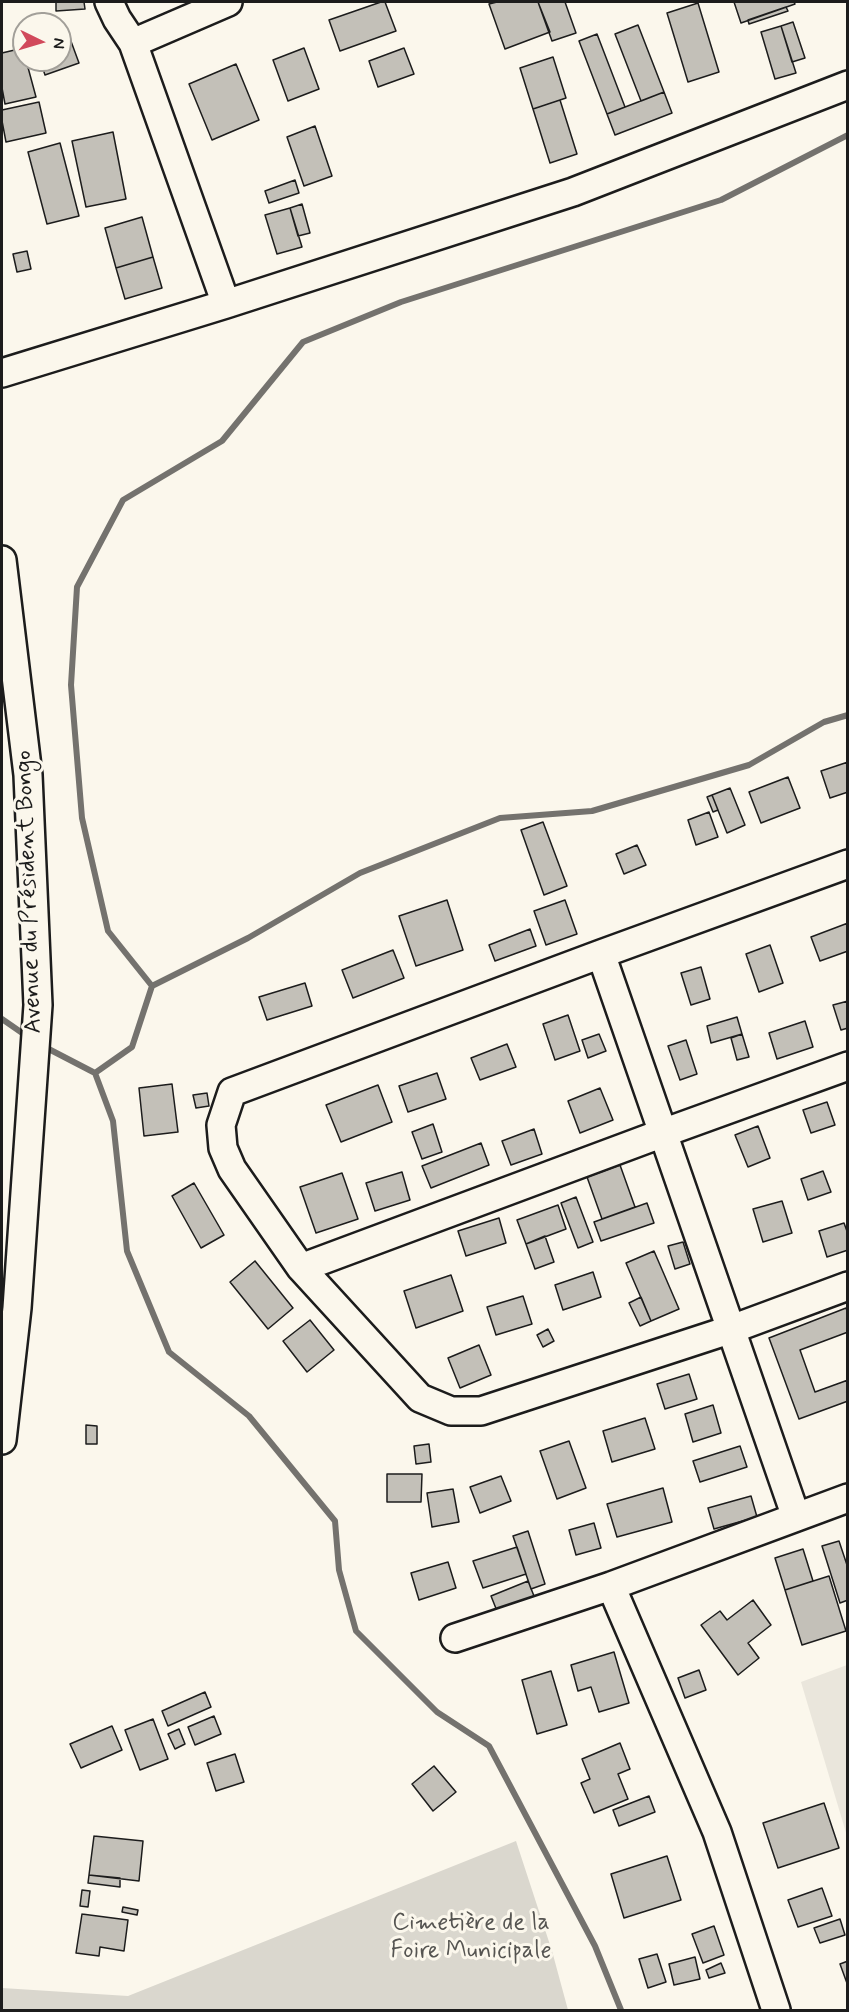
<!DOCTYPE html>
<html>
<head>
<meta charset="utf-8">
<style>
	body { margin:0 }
	#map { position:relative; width:849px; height:2012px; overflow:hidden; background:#fbf7ec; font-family:Mynerve,sans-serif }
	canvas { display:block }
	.frame { position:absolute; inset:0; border:3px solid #1c1c1c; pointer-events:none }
	.north { position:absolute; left:12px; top:12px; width:60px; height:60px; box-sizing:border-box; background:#fbf7ec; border:2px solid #a29f99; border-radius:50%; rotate:95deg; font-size:16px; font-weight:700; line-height:24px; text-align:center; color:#1c1c1c }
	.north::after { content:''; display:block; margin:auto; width:21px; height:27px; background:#d1495b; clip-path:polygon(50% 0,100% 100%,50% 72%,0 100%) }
</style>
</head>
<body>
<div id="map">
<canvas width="849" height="2012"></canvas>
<div class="frame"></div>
<div class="north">N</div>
</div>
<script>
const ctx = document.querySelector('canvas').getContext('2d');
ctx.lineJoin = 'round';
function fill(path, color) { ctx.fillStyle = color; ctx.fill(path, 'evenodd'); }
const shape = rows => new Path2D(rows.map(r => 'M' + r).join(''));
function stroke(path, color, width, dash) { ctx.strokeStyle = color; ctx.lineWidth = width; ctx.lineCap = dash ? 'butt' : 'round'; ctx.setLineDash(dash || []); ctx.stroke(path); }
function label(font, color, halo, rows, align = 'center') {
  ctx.font = font + ' Mynerve,sans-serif'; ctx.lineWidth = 6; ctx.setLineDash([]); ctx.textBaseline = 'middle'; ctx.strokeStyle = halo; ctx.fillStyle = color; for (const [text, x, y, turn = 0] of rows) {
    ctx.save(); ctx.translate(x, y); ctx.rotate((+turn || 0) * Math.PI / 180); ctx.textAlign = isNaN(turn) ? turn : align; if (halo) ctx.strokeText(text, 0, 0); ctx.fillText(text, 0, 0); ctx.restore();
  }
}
const built = shape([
	[847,1665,848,1665,847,1836,801,1682]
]);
const green = shape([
	[516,1841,552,1951,568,2010,2,2010,2,1988,128,1996]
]);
const stream = shape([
	[152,986,108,931,82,818,71,685,77,587,123,500,222,441,303,342,401,302,721,200,848,135],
	[2,1019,28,1037],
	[41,1045,95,1073,113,1121,127,1251,169,1352,249,1416,335,1521,339,1570,356,1631,437,1712,489,1746,595,1946,621,2010],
	[95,1073,132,1047,152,986,248,938,360,873,500,818,592,811,749,765,824,722,848,715]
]);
const building = shape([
	[56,2,84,2,85,9,56,11,56,2],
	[381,2,385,2,396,31,340,51,329,20,381,2],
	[497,2,538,2,550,32,505,49,489,4,497,2],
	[538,2,565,2,576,33,552,41,538,2],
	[734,2,794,2,795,4,741,23,734,2],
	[698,3,719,72,688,82,667,13,698,3],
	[786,7,788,11,749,24,748,20,786,7],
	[793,22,805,58,792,62,781,26,793,22],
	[65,25,79,63,45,75,40,60,60,60,60,27,65,25],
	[638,25,664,92,641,101,615,34,638,25],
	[781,26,796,73,775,79,761,32,781,26],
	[597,34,625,107,607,114,579,41,597,34],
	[23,48,24,60,26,60,36,97,5,104,2,88,2,53,23,48],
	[304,48,319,89,288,101,273,60,304,48],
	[404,48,414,74,378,87,369,61,404,48],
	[553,57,566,98,533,109,520,68,553,57],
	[236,64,259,120,212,140,189,84,236,64],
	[664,92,672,113,615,135,607,114,664,92],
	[560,100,577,154,550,163,533,109,560,100],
	[39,102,46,133,6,142,2,121,2,110,39,102],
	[315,126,332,176,304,186,287,137,315,126],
	[113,132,126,199,86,207,72,141,113,132],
	[60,143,79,216,47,224,28,152,60,143],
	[295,180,299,193,269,203,265,191,295,180],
	[302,204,310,233,298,236,290,208,302,204],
	[290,208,302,247,277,254,265,215,290,208],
	[142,217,153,257,116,268,105,228,142,217],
	[27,251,31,269,17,272,13,254,27,251],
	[153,257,162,288,125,299,116,268,153,257],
	[848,762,848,792,830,798,821,771,848,762],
	[788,777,800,808,761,823,749,792,788,777],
	[730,788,745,825,727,833,712,795,730,788],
	[712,795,718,810,713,812,707,797,712,795],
	[709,812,718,837,696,845,688,820,709,812],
	[543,822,567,886,544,895,521,830,543,822],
	[637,845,646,865,624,874,616,854,637,845],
	[447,900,463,950,416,966,399,916,447,900],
	[565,900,577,934,546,945,534,911,565,900],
	[848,923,848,951,820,961,811,937,848,923],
	[530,929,536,946,495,961,489,945,530,929],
	[770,945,783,983,759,992,746,954,770,945],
	[393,950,404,978,353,998,342,970,393,950],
	[701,967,710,999,691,1005,681,973,701,967],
	[305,983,312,1006,267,1020,259,997,305,983],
	[848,1001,848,1028,841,1030,833,1005,848,1001],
	[568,1015,580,1051,555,1060,543,1024,568,1015],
	[737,1017,742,1034,711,1043,707,1026,737,1017],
	[805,1021,813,1047,777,1059,769,1033,805,1021],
	[599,1034,606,1051,588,1058,582,1040,599,1034],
	[742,1034,749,1057,737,1060,731,1038,742,1034],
	[686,1040,697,1074,680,1080,668,1046,686,1040],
	[507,1044,516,1067,480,1080,471,1058,507,1044],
	[437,1073,446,1099,408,1112,399,1086,437,1073],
	[172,1084,178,1132,144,1136,139,1088,172,1084],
	[378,1085,392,1122,341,1142,326,1105,378,1085],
	[600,1088,613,1120,580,1133,568,1101,600,1088],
	[207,1093,209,1106,196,1108,193,1095,207,1093],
	[827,1102,835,1125,811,1133,803,1110,827,1102],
	[433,1124,442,1152,422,1159,412,1132,433,1124],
	[758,1126,770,1158,748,1167,735,1135,758,1126],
	[534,1129,542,1154,511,1165,502,1141,534,1129],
	[481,1143,489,1165,431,1188,422,1166,481,1143],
	[620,1165,635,1207,602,1219,587,1177,620,1165],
	[823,1171,831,1192,808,1200,801,1179,823,1171],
	[402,1172,410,1200,375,1211,366,1183,402,1172],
	[342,1173,358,1219,316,1233,300,1187,342,1173],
	[194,1183,224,1235,201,1248,172,1196,194,1183],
	[576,1197,593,1242,578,1248,561,1203,576,1197],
	[782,1201,792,1233,763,1242,753,1209,782,1201],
	[647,1203,654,1223,601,1241,594,1222,647,1203],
	[558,1205,566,1229,526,1244,517,1220,558,1205],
	[499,1218,506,1243,466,1256,458,1231,499,1218],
	[844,1223,848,1234,848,1250,827,1257,819,1231,844,1223],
	[545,1236,554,1262,535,1269,526,1244,545,1236],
	[683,1242,690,1264,675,1269,668,1246,683,1242],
	[654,1251,679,1309,651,1321,626,1263,654,1251],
	[255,1261,293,1308,268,1329,230,1282,255,1261],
	[593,1272,601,1297,563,1310,555,1285,593,1272],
	[451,1275,463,1311,416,1328,404,1291,451,1275],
	[523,1296,532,1324,496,1335,487,1307,523,1296],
	[641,1297,651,1321,640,1326,629,1303,641,1297],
	[846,1308,848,1313,848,1332,800,1350,815,1392,848,1380,848,1401,799,1419,769,1338,846,1308],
	[310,1320,334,1350,307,1372,283,1341,310,1320],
	[548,1329,554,1341,543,1347,537,1335,548,1329],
	[479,1345,491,1375,460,1388,448,1358,479,1345],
	[689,1374,697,1399,665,1409,657,1384,689,1374],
	[713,1405,721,1433,693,1442,685,1414,713,1405],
	[645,1418,655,1449,612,1462,603,1431,645,1418],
	[86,1425,97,1426,97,1444,86,1444,86,1425],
	[569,1441,586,1488,557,1499,540,1451,569,1441],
	[429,1444,431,1462,416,1464,414,1446,429,1444],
	[740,1446,747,1467,700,1482,693,1461,740,1446],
	[387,1474,422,1474,421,1502,387,1502,387,1474],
	[501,1476,511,1501,480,1513,470,1487,501,1476],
	[663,1488,672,1522,617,1537,607,1504,663,1488],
	[453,1489,459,1522,432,1527,427,1493,453,1489],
	[751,1496,757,1517,714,1529,708,1508,751,1496],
	[594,1523,601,1548,576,1555,569,1530,594,1523],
	[528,1531,545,1584,531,1589,513,1536,528,1531],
	[839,1541,848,1568,848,1600,840,1603,822,1546,839,1541],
	[517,1547,526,1574,483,1588,473,1561,517,1547],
	[803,1549,813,1581,785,1590,775,1558,803,1549],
	[448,1562,456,1588,419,1600,411,1573,448,1562],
	[829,1576,846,1631,802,1645,785,1590,829,1576],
	[528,1581,534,1596,497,1611,491,1596,528,1581],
	[753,1600,771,1625,748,1643,759,1658,738,1675,701,1625,720,1611,727,1620,753,1600],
	[614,1652,629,1703,599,1712,591,1687,578,1691,571,1665,614,1652],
	[699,1670,706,1690,685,1698,678,1678,699,1670],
	[551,1671,567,1725,537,1734,522,1680,551,1671],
	[205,1692,211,1707,168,1726,162,1711,205,1692],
	[214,1716,221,1734,195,1745,188,1727,214,1716],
	[153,1719,168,1759,140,1770,125,1730,153,1719],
	[112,1726,122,1750,81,1768,70,1744,112,1726],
	[179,1729,185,1744,175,1749,168,1734,179,1729],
	[620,1743,630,1769,618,1774,628,1799,594,1813,581,1783,590,1779,582,1759,620,1743],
	[235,1754,244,1782,216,1791,207,1763,235,1754],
	[434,1766,456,1792,433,1811,412,1784,434,1766],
	[649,1796,655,1812,619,1826,613,1810,649,1796],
	[824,1803,839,1848,778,1868,763,1823,824,1803],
	[94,1836,143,1841,139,1881,89,1875,94,1836],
	[667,1856,681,1900,624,1918,611,1874,667,1856],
	[89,1875,120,1878,120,1887,88,1883,89,1875],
	[822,1888,832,1916,798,1927,788,1900,822,1888],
	[82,1890,90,1891,88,1907,80,1906,82,1890],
	[123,1907,138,1910,137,1915,122,1912,123,1907],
	[82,1914,128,1920,124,1951,100,1947,99,1956,76,1953,82,1914],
	[840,1919,845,1935,820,1943,814,1928,840,1919],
	[714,1926,724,1955,703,1963,692,1934,714,1926],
	[657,1954,666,1982,648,1988,639,1959,657,1954],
	[695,1957,700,1979,674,1985,669,1964,695,1957],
	[848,1961,848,1986,840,1964,848,1961],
	[721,1963,725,1973,709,1978,706,1970,721,1963]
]);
const minor = shape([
	[109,2,117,19,133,43],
	[226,304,133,43,228,2],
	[2,373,226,304,573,192,848,85],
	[2,560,28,775,38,1005,17,1308,2,1440],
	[848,864,601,954,232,1092,221,1125,223,1148,232,1169,301,1268,420,1398,451,1411,481,1411,732,1329,848,1286],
	[601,954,796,1517],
	[301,1268,663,1133,848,1066],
	[611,1586,717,1832,776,2010],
	[455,1638,611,1586,848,1498]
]);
const streetNames = [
	["Avenue du Président Bongo",30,892,-92]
];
const parkNames = [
	["Cimetière de la",471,1924],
	["Foire Municipale",471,1952]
];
fill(built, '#eae6dc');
fill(green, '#dad7ce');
stroke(stream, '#74726e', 6);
fill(building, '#c3c0b8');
stroke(building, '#1c1c1c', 1.5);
stroke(minor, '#1c1c1c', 32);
stroke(minor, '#fbf7ec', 27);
label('24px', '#1c1c1c', '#fbf7ec', streetNames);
label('24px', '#555451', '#fbf7ec', parkNames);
</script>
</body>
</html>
